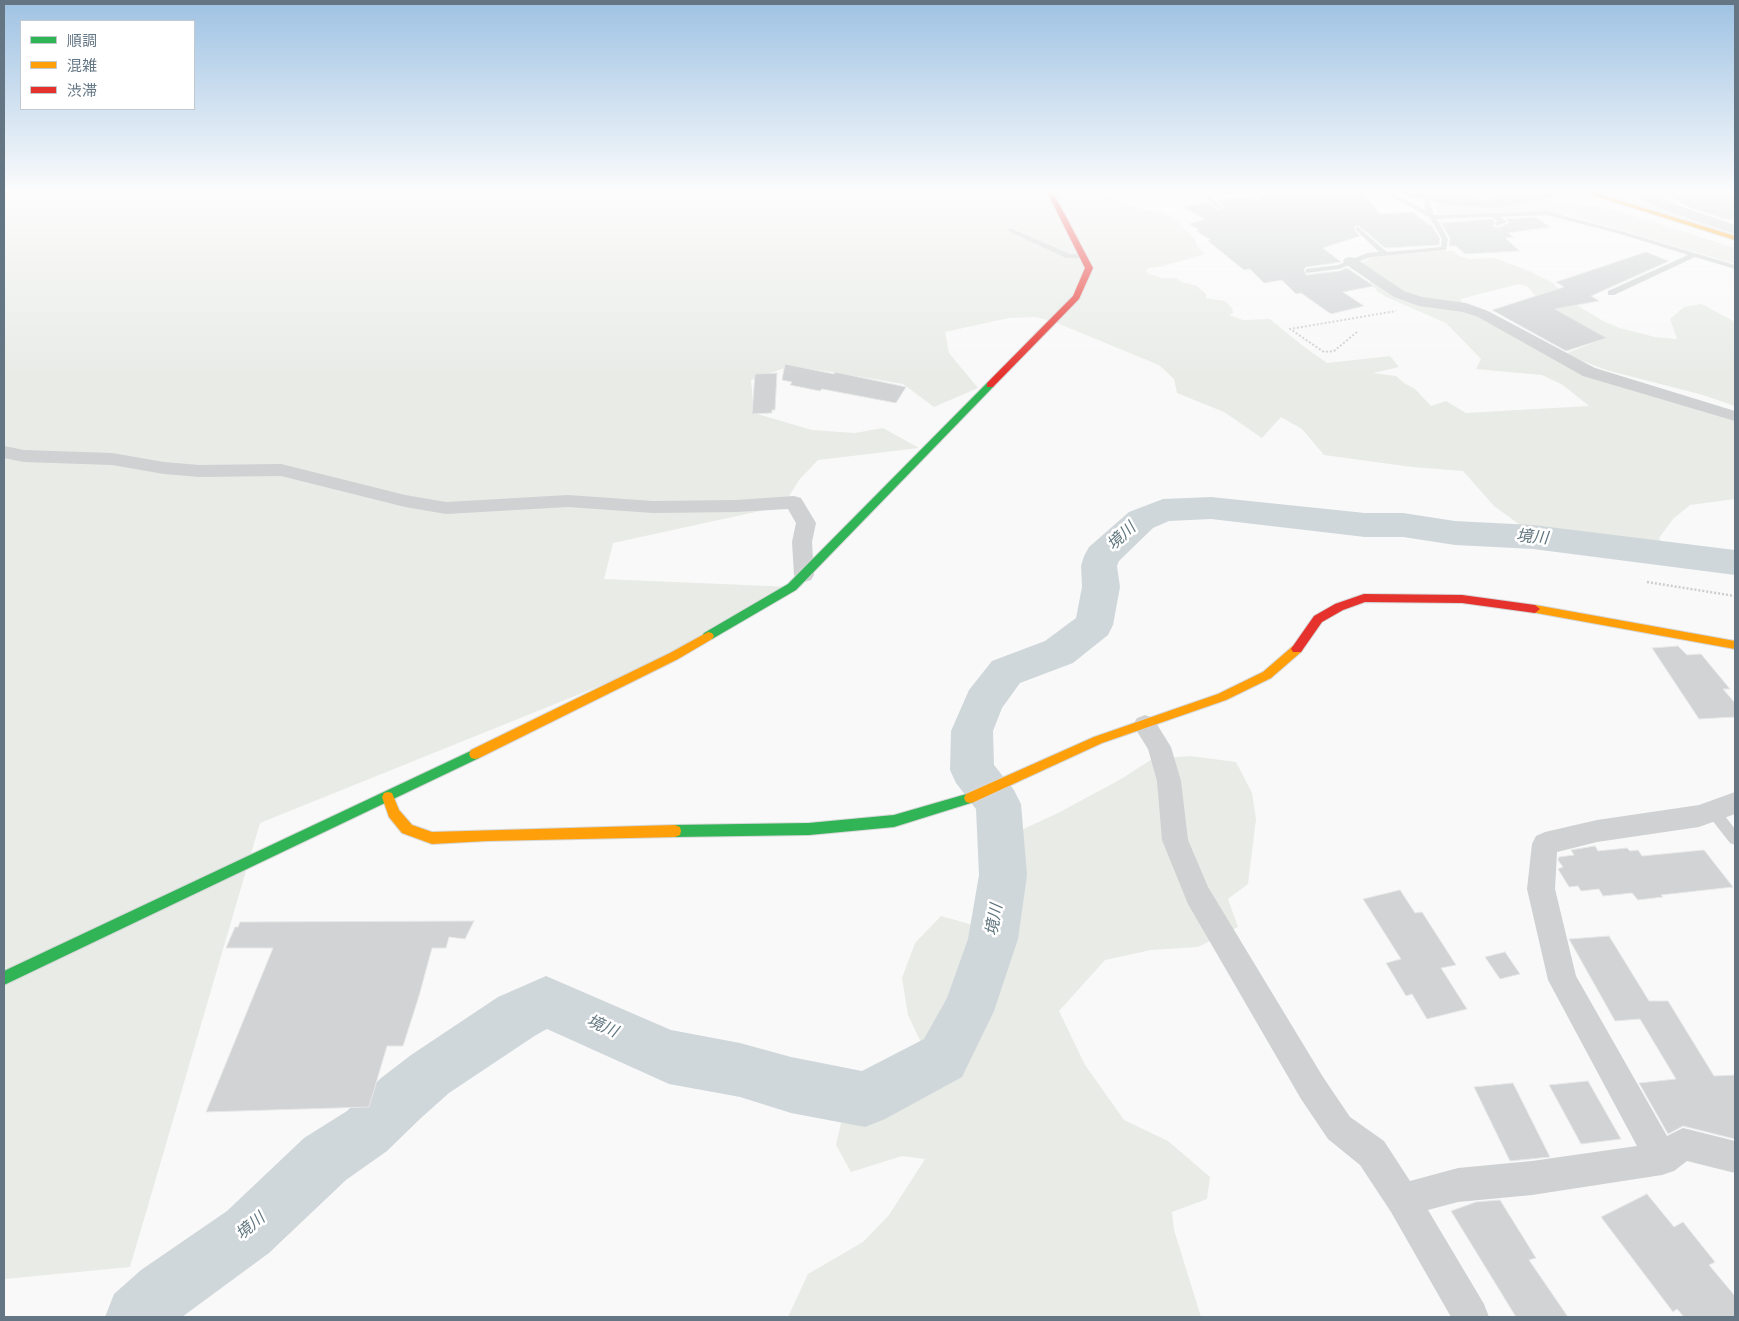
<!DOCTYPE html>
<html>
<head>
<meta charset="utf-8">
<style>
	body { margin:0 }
	#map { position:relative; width:1739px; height:1321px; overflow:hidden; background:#f9f9f9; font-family:"Roboto Condensed","Noto Sans JP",sans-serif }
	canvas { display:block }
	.frame { position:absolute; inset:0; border:5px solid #647684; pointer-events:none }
	.legend { position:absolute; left:20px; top:20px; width:175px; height:90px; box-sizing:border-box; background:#fff; border:1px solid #c1c8ce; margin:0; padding:6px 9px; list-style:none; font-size:15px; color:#647684 }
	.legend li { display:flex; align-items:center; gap:10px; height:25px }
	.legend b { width:25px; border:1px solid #c1c8ce }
</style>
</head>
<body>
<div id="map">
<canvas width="1739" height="1321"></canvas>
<div class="frame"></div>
<ul class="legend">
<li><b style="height:6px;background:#30b455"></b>順調</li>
<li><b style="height:6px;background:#ff9f0a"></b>混雑</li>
<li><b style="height:6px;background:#e5322d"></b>渋滞</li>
</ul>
</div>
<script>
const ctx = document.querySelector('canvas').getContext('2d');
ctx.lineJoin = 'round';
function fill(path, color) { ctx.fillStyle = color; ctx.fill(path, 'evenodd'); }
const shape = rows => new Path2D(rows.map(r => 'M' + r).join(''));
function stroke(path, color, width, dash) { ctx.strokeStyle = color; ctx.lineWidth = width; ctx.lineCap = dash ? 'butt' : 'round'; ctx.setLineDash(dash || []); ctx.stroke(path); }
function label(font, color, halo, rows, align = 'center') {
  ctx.font = font + ' "Roboto Condensed","Noto Sans JP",sans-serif'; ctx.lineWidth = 5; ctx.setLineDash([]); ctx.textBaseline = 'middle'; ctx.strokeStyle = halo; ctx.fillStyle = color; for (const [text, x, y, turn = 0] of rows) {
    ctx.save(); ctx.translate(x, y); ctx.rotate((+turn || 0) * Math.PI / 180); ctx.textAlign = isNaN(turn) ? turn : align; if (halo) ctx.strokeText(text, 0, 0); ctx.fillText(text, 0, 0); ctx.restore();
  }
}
const green = shape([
	[4,192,1105,192,1139,209,1157,211,1170,215,1195,239,1197,246,1205,254,1160,267,1149,268,1146,271,1149,274,1163,278,1176,278,1182,282,1197,286,1206,294,1206,298,1225,301,1232,308,1233,313,1229,315,1243,320,1270,319,1303,346,1327,363,1390,356,1399,367,1373,373,1396,376,1404,383,1415,389,1431,406,1446,401,1466,413,1589,406,1563,385,1542,375,1476,369,1481,359,1446,323,1386,297,1377,291,1368,279,1359,264,1374,256,1441,251,1454,251,1459,256,1471,259,1495,258,1529,271,1553,283,1570,301,1603,321,1620,328,1655,337,1677,339,1670,319,1684,307,1702,304,1735,322,1735,406,1703,395,1606,370,1565,354,1598,341,1549,311,1528,287,1519,284,1460,299,1466,308,1571,362,1735,416,1735,499,1690,505,1673,519,1659,538,1666,550,1582,541,1527,530,1494,506,1463,471,1412,467,1324,455,1302,429,1281,417,1262,438,1224,412,1177,393,1174,379,1159,365,1052,321,1035,317,1009,318,945,332,949,353,978,388,934,407,903,384,839,373,790,366,751,380,754,413,812,430,855,433,883,428,919,448,818,460,799,480,783,506,613,543,604,579,792,587,674,656,260,823,130,1267,4,1279],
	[1451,192,1533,192,1481,202,1449,198,1445,194],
	[1602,192,1650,192,1709,225,1735,234,1735,237,1614,198],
	[1541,199,1615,210,1735,248,1735,264,1568,215,1535,211,1439,214,1436,206,1439,203],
	[1190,756,1236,762,1252,793,1256,819,1248,884,1228,899,1238,927,1198,947,1151,950,1105,960,1059,1011,1085,1065,1124,1120,1168,1141,1210,1177,1207,1199,1172,1212,1174,1230,1201,1317,788,1317,808,1274,863,1242,889,1215,925,1159,902,1156,851,1172,836,1145,844,1110,876,1069,925,1051,908,1015,902,978,915,943,941,916,973,925,1009,921,1011,868,1017,832,1060,812,1121,779,1152,759]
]);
const river = shape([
	[1211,497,1365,513,1403,513,1455,521,1533,525,1735,550,1735,575,1533,549,1455,545,1403,537,1365,537,1211,519,1169,521,1153,528,1119,561,1117,566,1120,587,1113,625,1108,635,1073,663,1020,683,1002,708,993,731,994,765,1014,790,1021,804,1027,875,1018,939,994,1011,962,1077,885,1119,865,1127,791,1113,740,1097,669,1084,547,1029,536,1035,449,1093,421,1118,387,1151,346,1180,269,1253,182,1317,105,1317,114,1294,141,1270,227,1211,304,1138,347,1111,381,1078,411,1055,498,997,546,976,671,1030,740,1043,791,1057,862,1071,924,1039,947,998,968,939,979,875,976,809,956,783,950,770,951,731,969,690,992,661,1045,641,1076,618,1082,587,1081,566,1084,556,1089,547,1129,512,1163,499,1211,497]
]);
const building = shape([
	[1278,192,1362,192,1380,214,1413,212,1429,225,1431,224,1440,239,1439,245,1385,248,1359,226,1355,226,1355,231,1360,236,1323,248,1341,262,1306,267,1304,269,1306,275,1339,271,1347,268,1374,286,1343,292,1364,306,1331,314,1301,293,1296,294,1282,280,1264,283,1250,269,1244,270,1208,241,1211,240,1196,231,1199,230,1189,224,1204,219,1183,207,1208,202,1218,210,1225,207,1218,201,1245,197,1257,201,1260,196,1280,195,1278,192],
	[1735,192,1735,219,1725,219,1686,206,1670,196,1735,192],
	[1535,217,1550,227,1508,233,1514,237,1505,238,1520,251,1465,254,1456,246,1449,246,1450,238,1441,223,1491,219,1495,221,1493,226,1498,228,1509,223,1506,219,1535,217],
	[1646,252,1669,261,1591,296,1599,301,1555,309,1607,338,1566,351,1492,310,1564,287,1556,282,1646,252],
	[785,364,834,374,835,372,906,387,896,403,822,389,820,391,790,385,792,382,782,380,785,364],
	[777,373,775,410,772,410,772,413,752,414,755,374,777,373],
	[1678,646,1687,655,1701,654,1730,689,1723,689,1735,703,1735,717,1699,719,1652,648,1678,646],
	[1595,846,1598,851,1627,848,1630,851,1638,850,1642,856,1704,850,1733,887,1661,895,1663,897,1638,900,1632,893,1603,896,1599,889,1581,891,1578,886,1569,887,1558,869,1563,867,1558,860,1559,857,1574,855,1571,850,1595,846],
	[1400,890,1415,913,1422,912,1456,965,1441,968,1467,1009,1427,1019,1412,994,1406,996,1386,963,1401,959,1363,899,1400,890],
	[474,921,465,939,449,937,446,948,432,948,419,996,403,1046,387,1046,369,1107,206,1112,273,948,226,948,235,927,238,927,240,922,474,921],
	[1609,936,1649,1001,1668,1001,1714,1076,1735,1075,1735,1139,1683,1126,1668,1134,1639,1083,1676,1079,1640,1019,1615,1021,1569,939,1609,936],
	[1505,952,1520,974,1500,979,1485,957,1505,952],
	[1588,1081,1621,1139,1581,1144,1549,1085,1588,1081],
	[1513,1083,1550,1157,1510,1161,1474,1087,1513,1083],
	[1647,1194,1674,1227,1683,1222,1715,1262,1709,1265,1735,1296,1735,1317,1684,1317,1677,1309,1673,1312,1601,1217,1647,1194],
	[1500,1200,1536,1258,1529,1260,1568,1317,1516,1317,1451,1211,1476,1202,1500,1200]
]);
const pathFar1 = shape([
	[1357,332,1334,351,1324,352,1290,329,1396,311]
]);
const path = shape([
	[1647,582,1735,596]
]);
const lane = shape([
	[1198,192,1204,192,1223,207,1218,208,1198,192],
	[1239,192,1247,192,1259,197,1256,199,1239,192],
	[1384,192,1391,192,1425,210,1424,198,1434,192,1441,192,1429,200,1434,215,1546,211,1621,231,1735,265,1735,269,1695,257,1614,295,1608,295,1608,291,1688,255,1617,233,1546,215,1500,217,1507,222,1497,226,1494,224,1498,221,1491,217,1437,219,1448,239,1446,250,1371,257,1339,269,1306,273,1306,269,1338,265,1367,253,1379,252,1356,230,1356,228,1358,227,1387,252,1441,247,1442,239,1430,218,1384,192],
	[1008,229,1012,229,1070,254,1084,254,1088,256,1084,258,1066,258,1008,231,1008,229],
	[1713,806,1718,807,1735,829,1735,845,1730,843,1708,815,1707,811,1708,807,1713,806]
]);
const street = shape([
	[1403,192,1424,192,1448,197,1488,200,1541,192,1565,192,1559,196,1503,207,1488,208,1448,205,1404,195,1403,192],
	[1637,192,1651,192,1680,206,1735,225,1735,234,1670,212,1646,201,1637,192],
	[1350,257,1355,258,1404,291,1422,297,1466,303,1488,311,1595,368,1735,411,1735,421,1583,376,1478,317,1463,312,1419,306,1394,297,1345,264,1343,261,1345,258,1350,257],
	[4,446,24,450,112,453,164,462,199,465,281,464,405,495,446,502,568,495,653,501,736,500,794,496,801,498,816,523,812,542,814,575,811,580,804,582,797,580,794,575,792,542,796,523,788,509,736,512,653,513,568,507,446,514,405,507,281,476,199,477,164,474,112,465,24,462,4,458,4,446],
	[1145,715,1153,718,1171,747,1181,781,1188,840,1208,887,1323,1077,1350,1117,1384,1141,1410,1181,1458,1168,1532,1161,1637,1146,1548,980,1527,889,1532,844,1536,836,1545,832,1597,820,1699,805,1735,792,1735,814,1699,827,1597,842,1557,852,1555,889,1576,976,1667,1136,1683,1128,1735,1141,1735,1173,1687,1161,1674,1171,1662,1175,1532,1195,1458,1202,1428,1210,1484,1304,1489,1317,1451,1317,1391,1212,1360,1165,1328,1139,1301,1099,1188,904,1162,840,1157,781,1148,749,1133,725,1137,718,1145,715]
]);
const fast = shape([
	[990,382,994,385,993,387,796,590,712,639,704,639,702,636,704,633,788,584,987,383,990,382],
	[475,749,479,750,481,754,479,758,4,985,4,971,475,749],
	[970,793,974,794,976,798,974,802,894,827,809,835,675,837,670,835,669,831,670,827,675,825,809,823,894,815,970,793]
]);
const slow = shape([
	[1583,192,1591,192,1735,236,1735,240,1583,192],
	[1535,605,1735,641,1735,649,1531,612,1530,609,1535,605],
	[708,632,712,633,714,636,712,639,678,659,479,758,475,759,471,758,469,754,471,750,670,653,708,632],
	[1297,645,1301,646,1303,649,1301,652,1271,678,1226,700,1102,743,974,802,970,803,966,802,964,798,966,794,1094,737,1218,694,1263,672,1293,646,1297,645],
	[388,792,392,793,399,810,412,825,432,832,675,825,680,827,681,831,680,835,675,837,487,841,432,844,402,833,389,817,382,797,384,793,388,792]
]);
const jam = shape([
	[1047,192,1053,192,1093,268,1079,299,993,387,987,387,987,383,1073,296,1085,268,1047,192],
	[1364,594,1462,595,1535,605,1540,609,1535,613,1462,603,1365,602,1343,610,1322,622,1301,652,1293,652,1291,649,1293,646,1314,616,1335,604,1364,594]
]);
const waterNames = [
	["境川",1122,537,-43],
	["境川",1532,538,5],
	["境川",995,920,-80],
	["境川",602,1027,24],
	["境川",251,1227,-40]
];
fill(green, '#e8ebe6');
fill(river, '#d0d7db');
fill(building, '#d1d3d4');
stroke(building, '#e8e8e8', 1);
stroke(fast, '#d6d7d8', 2);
stroke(slow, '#d6d7d8', 2);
stroke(jam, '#d6d7d8', 2);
stroke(pathFar1, '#cdcecf', 2, [2, 2]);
stroke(path, '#cdcecf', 2.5, [2, 2]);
fill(lane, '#cfd1d2');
fill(street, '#cfd1d2');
fill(fast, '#30b455');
fill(slow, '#ff9f0a');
fill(jam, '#e5322d');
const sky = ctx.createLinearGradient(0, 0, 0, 376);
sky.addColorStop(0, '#9ec2e3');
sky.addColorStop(0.51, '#fcfcfc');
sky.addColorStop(1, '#fcfcfc00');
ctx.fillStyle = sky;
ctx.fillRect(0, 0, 1739, 376);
label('italic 16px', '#5f757d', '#fff', waterNames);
</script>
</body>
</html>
